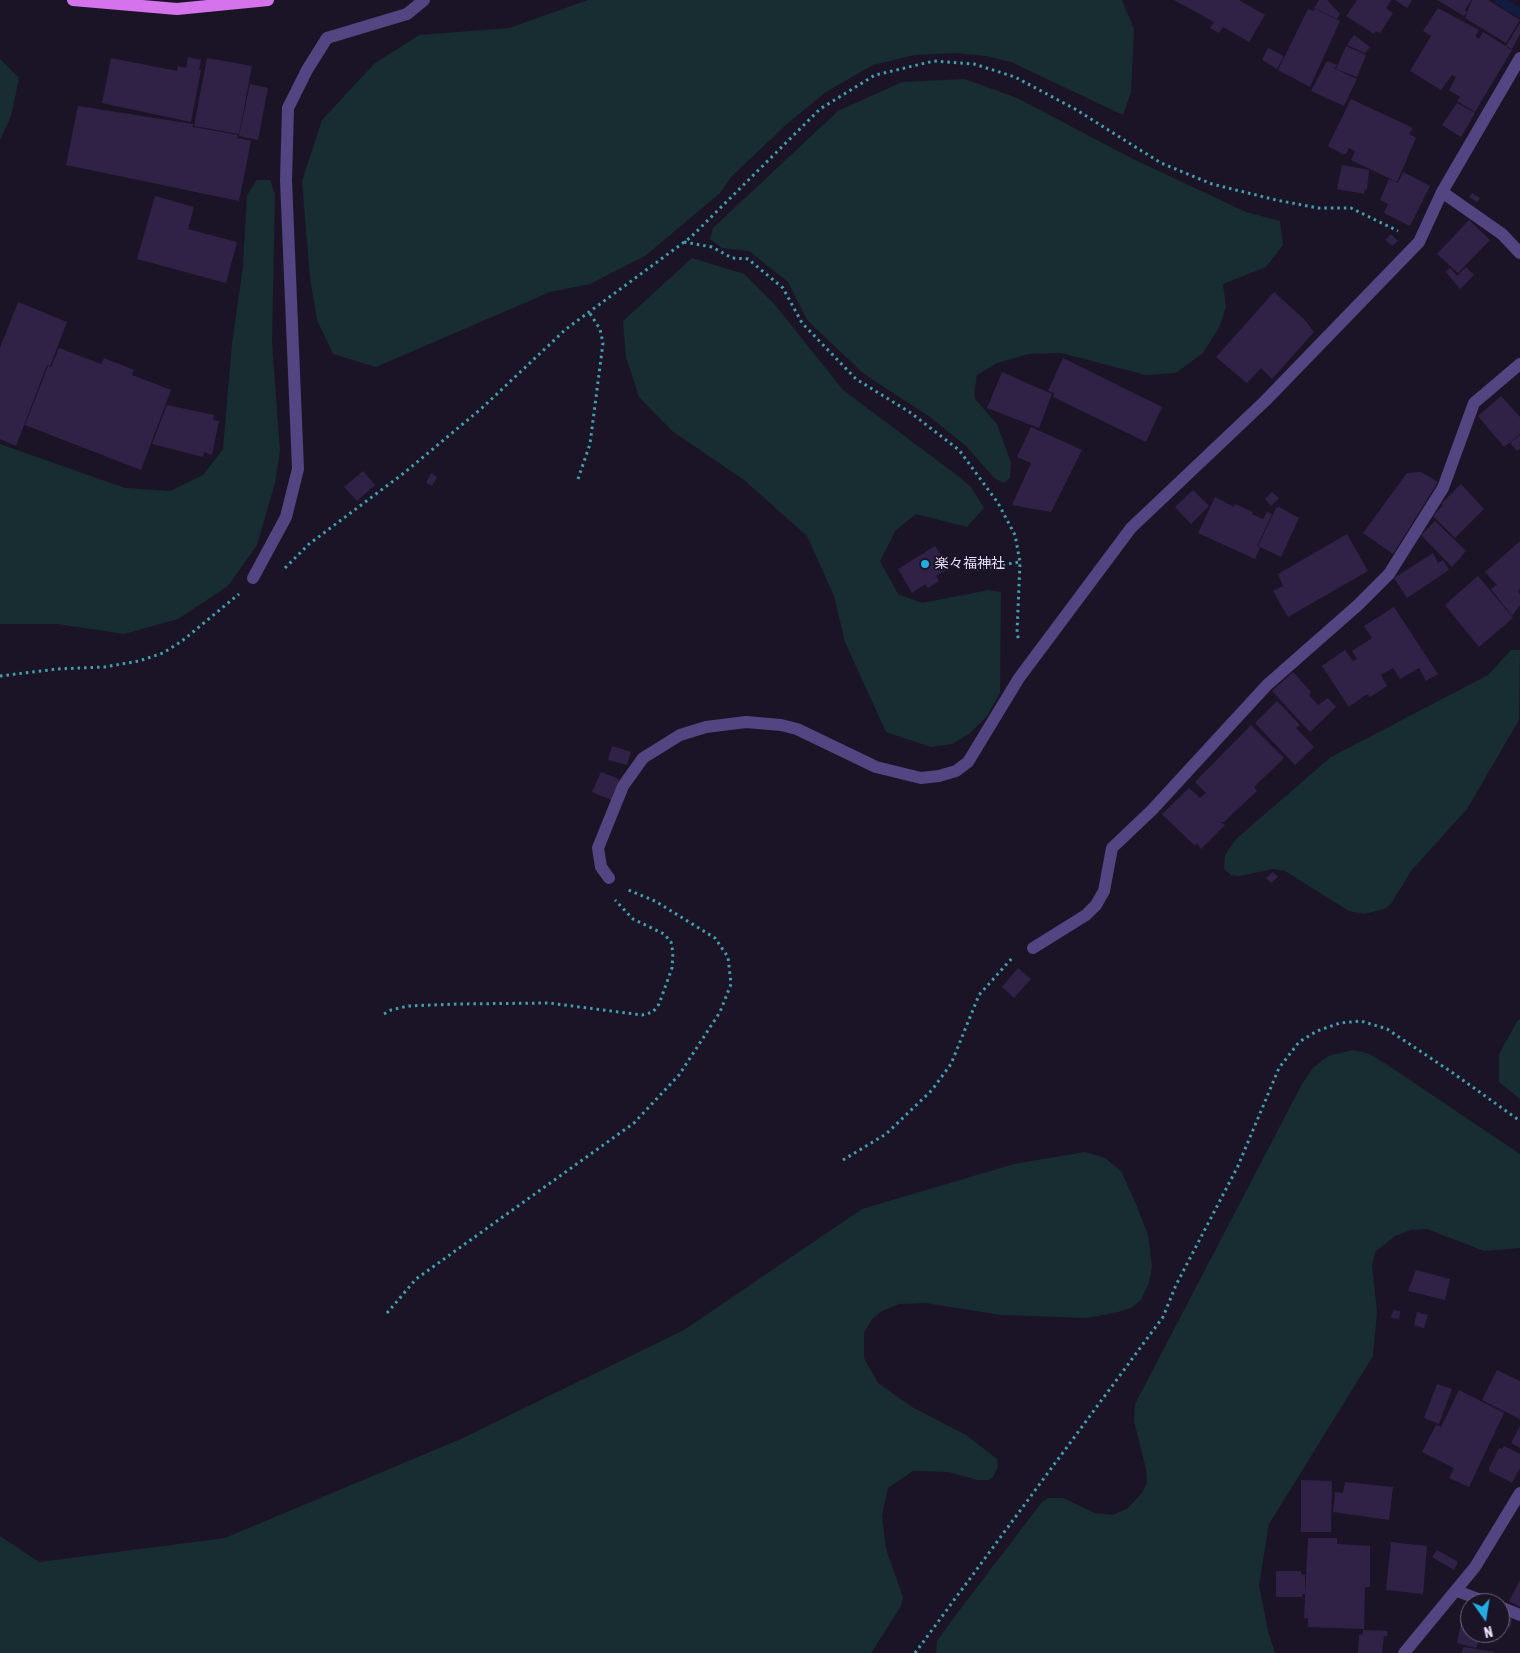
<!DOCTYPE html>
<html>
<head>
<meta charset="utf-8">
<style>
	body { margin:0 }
	#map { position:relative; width:1520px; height:1653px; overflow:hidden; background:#1b1427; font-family:"Asap Condensed",sans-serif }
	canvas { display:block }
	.north { position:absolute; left:1460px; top:1593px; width:50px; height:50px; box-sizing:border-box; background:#1b1427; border:1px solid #6d657c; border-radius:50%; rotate:167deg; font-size:14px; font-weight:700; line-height:20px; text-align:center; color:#e7defb }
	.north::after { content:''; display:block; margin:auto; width:18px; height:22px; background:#22ade3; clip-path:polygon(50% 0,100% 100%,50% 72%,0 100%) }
</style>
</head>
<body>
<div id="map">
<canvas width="1520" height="1653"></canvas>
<div class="north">N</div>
</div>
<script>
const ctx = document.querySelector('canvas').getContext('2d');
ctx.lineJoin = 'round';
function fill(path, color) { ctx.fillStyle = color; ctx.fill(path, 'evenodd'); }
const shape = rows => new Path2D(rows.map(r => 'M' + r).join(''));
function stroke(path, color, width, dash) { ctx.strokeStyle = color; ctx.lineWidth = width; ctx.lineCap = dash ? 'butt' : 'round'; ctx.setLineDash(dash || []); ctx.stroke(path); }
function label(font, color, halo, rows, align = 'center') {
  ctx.font = font + ' "Asap Condensed","Noto Sans JP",sans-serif'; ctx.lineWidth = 4; ctx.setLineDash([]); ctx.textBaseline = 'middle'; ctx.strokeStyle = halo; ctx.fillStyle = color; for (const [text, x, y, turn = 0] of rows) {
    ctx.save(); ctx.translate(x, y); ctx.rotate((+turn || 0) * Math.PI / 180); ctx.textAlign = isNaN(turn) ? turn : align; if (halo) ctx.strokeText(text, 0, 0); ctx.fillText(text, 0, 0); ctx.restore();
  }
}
const green = shape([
	[588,0,1122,0,1134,29,1131,92,1123,115,1011,62,986,56,956,53,915,55,873,65,826,92,788,123,732,176,720,193,645,256,590,284,550,292,376,367,333,354,317,320,310,278,302,181,322,120,374,64,419,35,509,28],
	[0,59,19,78,11,116,0,140],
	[965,79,1017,98,1135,160,1246,212,1280,221,1283,245,1266,267,1223,284,1226,307,1219,328,1203,353,1176,373,1146,375,1061,353,1029,354,997,363,977,375,974,394,975,399,997,424,1011,463,1010,478,1004,483,994,478,966,446,930,417,864,374,807,320,788,282,749,251,722,248,710,239,713,228,838,111,902,82],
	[257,180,270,180,275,194,272,343,280,451,275,483,257,545,228,586,178,619,124,634,57,624,0,624,0,444,125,488,170,491,203,475,223,449,232,344,243,266,247,195],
	[692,258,744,274,776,306,843,390,958,476,971,487,984,508,967,527,916,514,896,530,880,561,898,594,922,603,989,590,1001,592,1000,693,987,716,969,734,952,744,931,747,886,732,845,642,834,596,807,536,744,480,672,431,639,397,626,357,623,321],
	[1511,650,1520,650,1519,720,1467,809,1411,871,1391,904,1384,909,1364,914,1349,911,1285,871,1274,869,1239,876,1231,875,1224,869,1225,855,1236,839,1331,757,1488,675],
	[1518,1020,1520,1020,1520,1099,1499,1082,1499,1054],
	[1353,1050,1370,1054,1386,1064,1520,1154,1520,1248,1484,1251,1427,1229,1411,1230,1395,1236,1375,1252,1372,1266,1377,1311,1373,1356,1269,1524,1259,1585,1268,1631,1275,1653,936,1653,937,1641,952,1620,1042,1502,1048,1498,1063,1498,1095,1513,1113,1515,1128,1508,1142,1493,1147,1483,1146,1469,1134,1421,1135,1404,1302,1084,1313,1068,1328,1056],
	[1085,1152,1105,1158,1121,1171,1136,1204,1148,1235,1152,1267,1149,1283,1141,1300,1131,1308,1118,1312,1087,1318,1001,1315,925,1303,899,1304,882,1311,872,1319,864,1333,864,1358,878,1383,912,1407,966,1435,997,1459,998,1467,993,1477,989,1480,977,1480,949,1472,913,1471,888,1488,882,1516,886,1549,903,1597,901,1606,871,1653,0,1653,0,1536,39,1562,225,1538,463,1438,684,1330,862,1209,1014,1164]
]);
const stream = shape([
	[1499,0,1520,13]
]);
const building = shape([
	[1174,0,1239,0,1265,15,1249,42,1223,27,1219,33,1210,28,1214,22],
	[1319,0,1327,0,1340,14,1337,19,1314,8],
	[1357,0,1391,0,1386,8,1393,13,1380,33,1376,31,1374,34,1346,16],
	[1395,0,1412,0,1407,8],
	[1437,0,1471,0,1465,10,1467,12,1464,16],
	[1472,0,1488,0,1520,20,1506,43,1465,18],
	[1438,8,1479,30,1475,36,1479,39,1483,32,1512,50,1475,112,1457,101,1460,97,1449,90,1456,77,1452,75,1441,90,1410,71,1431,36,1423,31],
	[1308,9,1313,11,1315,9,1340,21,1310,87,1278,70],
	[1520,23,1520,34,1512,49,1506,46],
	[1354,35,1370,47,1365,53,1347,45],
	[1346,46,1366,55,1357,77,1336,69],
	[1268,48,1284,56,1277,69,1262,60],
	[188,57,201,60,199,70,201,70,191,122,102,103,111,58,177,71,178,66,186,68],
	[207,58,252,66,239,134,194,126],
	[1327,61,1337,65,1335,68,1331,67,1357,79,1344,106,1311,91],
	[250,84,268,88,258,140,239,136],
	[1351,99,1413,128,1409,134,1416,138,1397,182,1351,160,1355,151,1349,148,1346,154,1342,154,1328,146],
	[1457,103,1475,113,1461,137,1442,125],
	[78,106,193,124,193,127,238,135,237,138,251,141,239,201,66,165],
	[1342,165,1369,170,1367,190,1365,189,1364,194,1337,189],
	[1403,172,1430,186,1410,226,1384,213,1388,204,1380,200,1389,179,1398,183],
	[1472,193,1480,198,1477,202,1469,197],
	[155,196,194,207,188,229,237,242,226,283,137,259],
	[1469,220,1490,240,1458,273,1437,254],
	[1391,234,1398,241,1392,246,1385,240],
	[1466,267,1474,275,1460,289,1446,272,1450,268,1457,276],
	[1274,292,1304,319,1314,332,1272,379,1261,368,1247,383,1216,357],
	[18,302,67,322,50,366,47,365,16,446,0,439,0,348],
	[59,348,101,364,104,358,134,370,132,375,171,390,141,470,25,425,48,366,51,367],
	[1063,358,1162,407,1146,442,1053,397,1054,393,1048,391],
	[1002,372,1052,394,1039,428,987,408],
	[1501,396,1520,417,1520,434,1504,447,1478,416],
	[167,405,214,415,213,420,219,421,212,455,204,452,203,457,152,444],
	[1031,427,1082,450,1051,512,1012,505,1031,463,1017,457],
	[1520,435,1520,449,1517,451,1510,443],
	[363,471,375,485,357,501,344,487],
	[1421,472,1438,482,1393,554,1363,533,1407,473],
	[431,473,437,477,432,486,426,483],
	[1461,484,1484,509,1455,538,1433,516,1443,505,1441,504],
	[1193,490,1209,506,1191,524,1175,507],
	[1272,492,1279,498,1271,506,1265,499],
	[1215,497,1234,507,1235,504,1253,512,1252,514,1263,519,1267,512,1272,514,1257,546,1260,548,1255,559,1198,533],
	[1279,507,1299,518,1281,557,1258,546,1276,508],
	[1435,521,1466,551,1452,567,1421,535],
	[1347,534,1368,571,1288,617,1273,591,1283,586,1278,574],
	[1520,541,1520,589,1518,591,1520,594,1520,605,1512,616,1491,589,1497,585,1485,572],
	[935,546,950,568,936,576,939,581,928,588,925,584,912,593,898,569],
	[1433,553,1438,563,1443,560,1449,570,1407,598,1394,578],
	[1478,576,1513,618,1479,647,1445,605],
	[1394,607,1438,674,1426,681,1419,668,1400,679,1393,668,1381,675,1387,686,1370,697,1367,694,1349,707,1322,666,1345,650,1353,661,1357,659,1352,651,1372,638,1364,626],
	[1293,672,1311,692,1309,695,1318,705,1328,698,1336,707,1310,732,1272,691],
	[1277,701,1300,725,1296,728,1314,747,1295,765,1255,723],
	[1251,725,1284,758,1254,787,1257,791,1224,822,1220,822,1225,825,1201,849,1197,843,1195,846,1162,814,1189,788,1200,798,1206,793,1195,782],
	[612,746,631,752,627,765,608,760],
	[601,772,619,779,611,800,592,792],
	[1273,872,1278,877,1271,883,1266,878],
	[1018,968,1031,979,1014,998,1002,987],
	[1416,1270,1450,1279,1445,1300,1408,1291],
	[1393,1310,1400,1311,1399,1319,1391,1318],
	[1417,1312,1428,1315,1424,1328,1414,1325],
	[1497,1370,1520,1381,1520,1419,1482,1400],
	[1437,1384,1452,1389,1439,1424,1424,1418],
	[1459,1390,1504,1413,1469,1487,1449,1478,1454,1468,1422,1452,1436,1425,1441,1427],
	[1520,1426,1520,1448,1511,1443],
	[1504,1446,1520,1454,1520,1468,1512,1483,1489,1471,1489,1468,1499,1448,1502,1449],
	[1301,1480,1332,1481,1331,1532,1301,1532],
	[1345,1482,1393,1487,1389,1520,1333,1512,1335,1492,1343,1493],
	[1308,1538,1337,1538,1337,1544,1370,1546,1370,1587,1365,1587,1364,1629,1308,1627,1308,1618,1304,1618],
	[1391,1542,1427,1546,1423,1594,1386,1590],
	[1437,1550,1458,1562,1454,1570,1432,1557],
	[1276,1571,1301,1571,1301,1574,1305,1575,1305,1594,1302,1594,1302,1597,1276,1597],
	[1520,1580,1520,1607,1509,1601],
	[1465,1603,1470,1605,1470,1633,1481,1633,1476,1648,1457,1643],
	[1500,1616,1512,1619,1510,1628,1500,1624],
	[1363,1630,1387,1631,1387,1636,1384,1636,1382,1653,1358,1653,1359,1635,1363,1634],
	[1464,1647,1494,1652,1494,1653,1461,1653]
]);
const path = shape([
	[684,242,712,247,732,258,748,259,783,288,802,323,856,379,911,413,959,450,998,503,1015,535,1020,562,1017,633,1019,641],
	[578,479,590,444,603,343,600,329,589,312],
	[285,568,309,544,404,473,482,408,566,329,691,237,820,109,875,75,934,61,974,64,1015,77,1075,109,1161,163,1212,184,1276,200,1318,208,1351,208,1398,231],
	[977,569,1020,562],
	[0,676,57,669,104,667,139,661,163,653,182,641,239,594],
	[384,1014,391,1010,408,1006,458,1004,549,1003,642,1015,653,1012,659,1004,672,968,673,953,671,942,664,934,633,919,615,900],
	[843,1160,886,1134,932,1090,951,1064,979,995,1013,957],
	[387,1313,416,1279,634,1123,679,1075,720,1012,731,984,728,957,715,938,655,901,626,889],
	[915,1653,1163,1317,1176,1285,1238,1166,1279,1068,1299,1042,1317,1031,1340,1023,1361,1021,1387,1029,1453,1073,1520,1121]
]);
const minor = shape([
	[1442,192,1502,234,1520,253],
	[253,578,286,517,298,469,286,180,288,108,307,70,327,38,407,14,424,0],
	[609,878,601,867,598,848,623,786,643,758,680,735,706,727,746,722,781,725,797,729,876,767,921,778,939,776,956,771,968,762,1019,678,1131,528,1265,401,1419,242,1442,192,1520,58],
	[1033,948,1086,915,1096,905,1104,891,1112,848,1152,810,1267,685,1358,605,1389,574,1443,488,1474,403,1520,364],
	[1457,1591,1489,1603],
	[1500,1607,1520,1615],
	[1404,1653,1475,1567,1520,1493]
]);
const major = shape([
	[73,0,177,9,268,0]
]);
const markers = [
	[925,564,5,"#22ade3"]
];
const poiNames = [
	["楽々福神社",935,564]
];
fill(green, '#172d31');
stroke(stream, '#121b42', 9);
fill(building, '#302246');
stroke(path, '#40a0ad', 3, [2.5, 4]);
stroke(minor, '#524581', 12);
stroke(major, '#d573ed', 12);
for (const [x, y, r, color] of markers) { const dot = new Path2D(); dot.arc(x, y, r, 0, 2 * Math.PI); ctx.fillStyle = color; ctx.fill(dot); stroke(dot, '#1b1427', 2); }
label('14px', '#e7defb', '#1b1427', poiNames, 'left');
</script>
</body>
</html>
